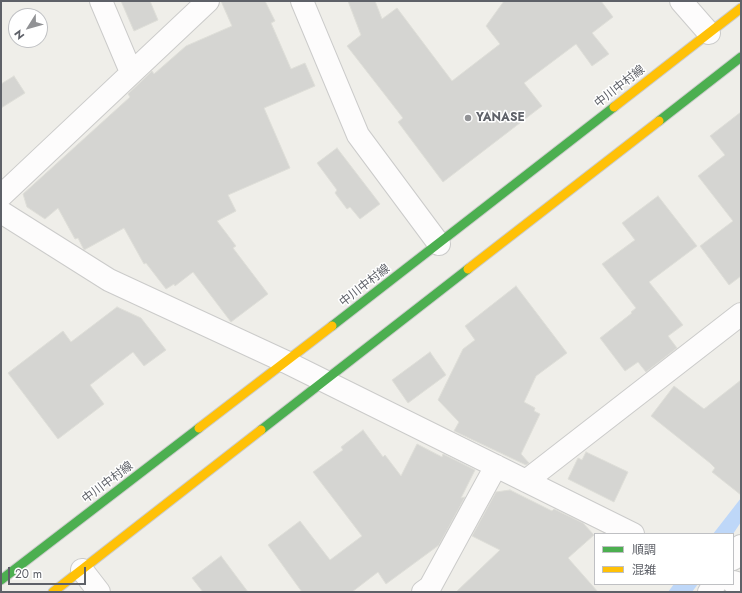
<!DOCTYPE html>
<html>
<head>
<meta charset="utf-8">
<style>
	body { margin:0 }
	#map { position:relative; width:742px; height:593px; overflow:hidden; background:#efeee9; font-family:Jost,"Noto Sans JP",sans-serif }
	canvas { display:block }
	.frame { position:absolute; inset:0; border:2px solid #5e6168; pointer-events:none }
	.legend { position:absolute; left:594px; top:533px; width:140px; height:52px; box-sizing:border-box; background:#fff; border:1px solid #bfc0c3; margin:0; padding:5px 7px; list-style:none; font-size:12px; color:#5e6168 }
	.legend li { display:flex; align-items:center; gap:8px; height:20px }
	.legend b { width:20px; border:1px solid #bfc0c3 }
	.north { position:absolute; left:8px; top:8px; width:40px; height:40px; box-sizing:border-box; background:#fff; border:1px solid #bfc0c3; border-radius:50%; rotate:233deg; font-size:11px; font-weight:700; line-height:16px; text-align:center; color:#5e6168 }
	.north::after { content:''; display:block; margin:auto; width:14px; height:18px; background:#919295; clip-path:polygon(50% 0,100% 100%,50% 72%,0 100%) }
	.scale { position:absolute; left:8px; top:567px; width:78px; height:18px; box-sizing:border-box; border:2px solid #5e6168; border-top:0; padding-left:5px; font-size:12px; line-height:14px; white-space:nowrap; color:#5e6168; -webkit-text-stroke:3px #fff; paint-order:stroke }
</style>
</head>
<body>
<div id="map">
<canvas width="742" height="593"></canvas>
<div class="frame"></div>
<ul class="legend">
<li><b style="height:5px;background:#4caf50"></b>順調</li>
<li><b style="height:5px;background:#ffc107"></b>混雑</li>
</ul>
<div class="north">N</div>
<div class="scale">20 m</div>
</div>
<script>
const ctx = document.querySelector('canvas').getContext('2d');
ctx.lineJoin = 'round';
function fill(path, color) { ctx.fillStyle = color; ctx.fill(path, 'evenodd'); }
const shape = rows => new Path2D(rows.map(r => 'M' + r).join(''));
function stroke(path, color, width, dash) { ctx.strokeStyle = color; ctx.lineWidth = width; ctx.lineCap = dash ? 'butt' : 'round'; ctx.setLineDash(dash || []); ctx.stroke(path); }
function label(font, color, halo, rows, align = 'center') {
  ctx.font = font + ' Jost,"Noto Sans JP",sans-serif'; ctx.lineWidth = 3; ctx.setLineDash([]); ctx.textBaseline = 'middle'; ctx.strokeStyle = halo; ctx.fillStyle = color; for (const [text, x, y, turn = 0] of rows) {
    ctx.save(); ctx.translate(x, y); ctx.rotate((+turn || 0) * Math.PI / 180); ctx.textAlign = isNaN(turn) ? turn : align; if (halo) ctx.strokeText(text, 0, 0); ctx.fillText(text, 0, 0); ctx.restore();
  }
}
const water = shape([
	[741,498,741,522,733,534,713,534],
	[674,584,698,584,692,592,668,592]
]);
const building = shape([
	[121,1,150,1,158,20,134,31,121,1],
	[221,1,265,1,275,21,271,23,291,69,305,63,315,86,264,108,290,168,228,195,236,211,217,221,236,246,233,248,268,294,231,322,193,272,175,286,174,284,166,289,146,263,144,264,124,228,84,250,78,238,75,239,58,208,45,219,27,207,23,194,130,97,128,94,152,71,154,74,186,46,232,26,221,1],
	[348,1,375,1,382,19,397,8,452,81,500,44,486,26,504,1,601,1,613,17,592,33,609,54,592,66,576,44,524,83,542,106,443,182,398,122,403,118,347,46,361,35,348,1],
	[14,76,25,93,1,108,1,84,14,76],
	[741,112,741,276,729,285,700,246,733,221,698,176,725,155,710,136,741,112],
	[337,148,380,204,360,219,350,207,347,209,335,193,337,190,317,163,337,148],
	[658,196,697,246,649,282,683,325,668,336,677,348,646,372,638,362,625,371,600,338,632,313,631,312,636,308,602,264,635,240,622,223,658,196],
	[516,286,567,353,536,376,524,402,535,408,534,411,540,414,521,454,529,463,526,465,454,431,459,422,438,400,463,349,475,340,465,326,516,286],
	[117,307,141,318,166,350,144,366,133,352,90,385,104,404,58,439,8,373,63,331,71,342,117,307],
	[430,352,446,375,408,403,392,380,430,352],
	[741,380,741,495,712,472,715,468,710,463,651,416,674,386,704,409,741,380],
	[363,430,383,457,385,455,401,476,417,444,442,457,443,454,475,470,461,498,465,497,439,545,386,584,378,572,352,592,302,592,268,545,300,521,330,560,362,536,313,472,343,450,341,447,363,430],
	[586,452,628,472,614,502,568,479,578,458,582,460,586,452],
	[510,490,552,511,554,509,583,523,594,535,568,558,598,592,456,592,500,550,472,536,496,492,510,490],
	[221,556,248,592,203,592,192,578,221,556]
]);
const street = shape([
	[101,1,131,72],
	[302,1,358,135,439,244],
	[681,1,709,33],
	[1,196,208,1],
	[1,212,109,280,286,362,633,534],
	[526,481,741,314],
	[733,559,741,546],
	[82,570,99,592],
	[733,582,741,584],
	[423,592,430,587,496,466],
	[709,592,715,584]
]);
const fast = shape([
	[659,121,741,57],
	[332,326,614,107],
	[261,430,468,269],
	[1,580,199,428]
]);
const slow = shape([
	[614,107,741,8],
	[468,269,659,121],
	[199,428,332,326],
	[53,592,261,430]
]);
const markers = [
	[468,118,4,"#919295"]
];
const streetNames = [
	["中川中村線",620,87,-38],
	["中川中村線",365,286,-38],
	["中川中村線",108,483,-37]
];
const poiNames = [
	["YANASE",476,118]
];
fill(water, '#bed7f8');
fill(building, '#d5d5d2');
stroke(building, '#deded8', 1);
stroke(street, '#cbcbca', 24);
stroke(fast, '#cbcccb', 11);
stroke(slow, '#cbcccb', 11);
stroke(street, '#fdfcfc', 22);
stroke(fast, '#4caf50', 9);
stroke(slow, '#ffc107', 9);
for (const [x, y, r, color] of markers) { const dot = new Path2D(); dot.arc(x, y, r, 0, 2 * Math.PI); ctx.fillStyle = color; ctx.fill(dot); stroke(dot, '#fff', 1.5); }
label('12px', '#5e6168', '#fff', streetNames);
label('bold 12px', '#5e6168', '#fff', poiNames, 'left');
</script>
</body>
</html>
